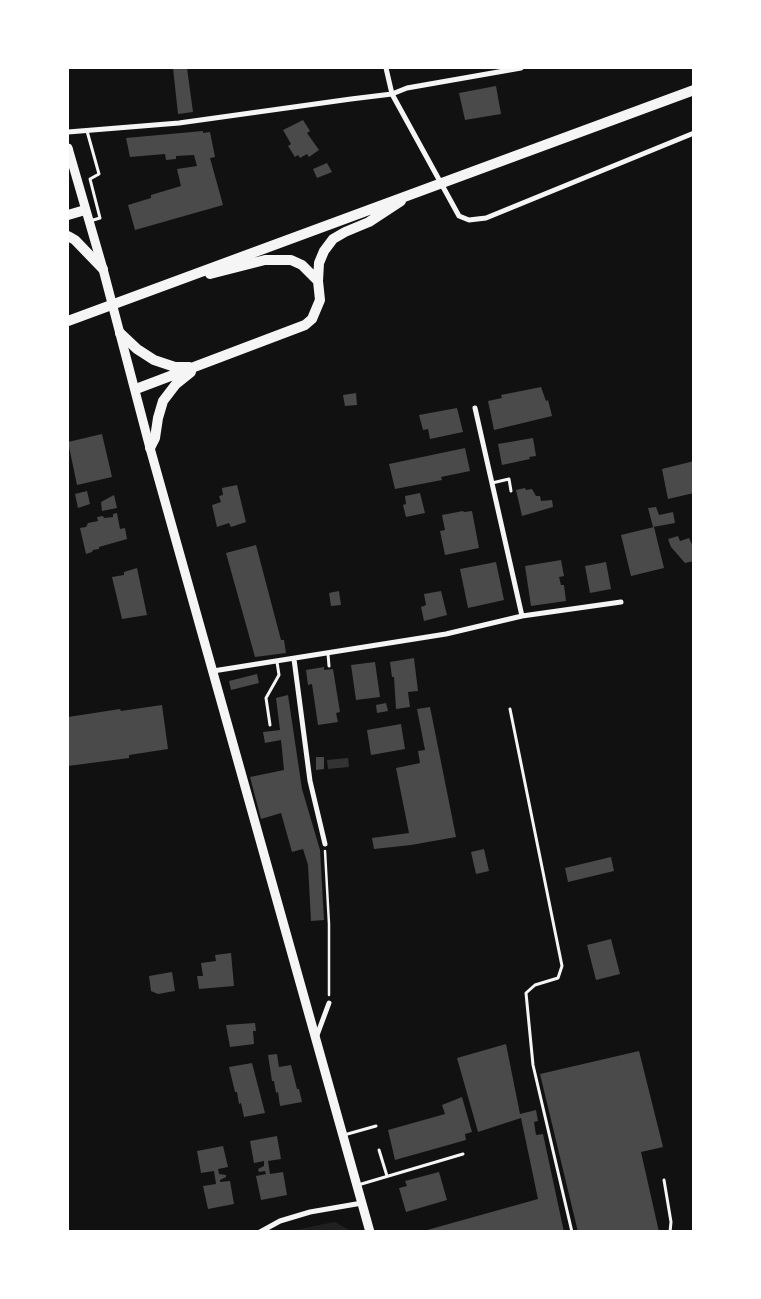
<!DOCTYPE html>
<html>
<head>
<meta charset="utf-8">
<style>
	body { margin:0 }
	#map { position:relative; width:761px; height:1299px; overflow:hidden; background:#111; font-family:Manrope,sans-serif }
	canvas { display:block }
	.frame { position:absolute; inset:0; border:69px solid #fff; pointer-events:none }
</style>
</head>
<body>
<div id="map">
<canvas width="761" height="1299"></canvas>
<div class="frame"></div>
</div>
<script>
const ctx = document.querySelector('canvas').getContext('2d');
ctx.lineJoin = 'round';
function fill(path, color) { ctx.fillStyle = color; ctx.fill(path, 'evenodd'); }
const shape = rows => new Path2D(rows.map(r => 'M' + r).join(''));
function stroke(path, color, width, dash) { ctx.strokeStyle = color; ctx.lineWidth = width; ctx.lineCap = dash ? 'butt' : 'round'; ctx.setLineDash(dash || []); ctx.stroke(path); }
const green = shape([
	[335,1222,351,1231,291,1231,324,1224]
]);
const water = shape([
	[348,758,349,767,328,769,327,760]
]);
const building = shape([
	[173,68,187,68,193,112,178,114],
	[496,86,501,114,465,120,459,93],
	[303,120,310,131,307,133,319,150,309,157,307,154,300,158,298,155,295,157,288,146,291,144,283,130],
	[203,131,203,133,210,132,215,157,210,158,223,205,135,230,128,205,151,198,151,195,181,186,177,169,197,166,194,155,176,156,176,159,166,160,165,154,130,157,126,138],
	[327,163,332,172,317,178,313,169],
	[541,387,546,401,548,400,552,416,494,430,488,401,502,398,501,395],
	[356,393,357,405,345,406,343,395],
	[457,408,463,432,430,439,428,429,423,430,419,415],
	[102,434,112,477,77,485,68,442],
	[533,438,536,456,529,457,530,459,502,465,498,444],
	[465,448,470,471,441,477,442,480,395,489,389,464],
	[694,461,694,493,668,499,662,469],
	[237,485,246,522,231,527,229,523,217,527,212,505,221,502,219,496,223,495,222,488],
	[525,488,526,490,532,489,536,496,540,496,541,501,552,500,553,507,522,516,516,490],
	[87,491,90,504,78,508,75,494],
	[420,493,425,513,406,517,403,505,406,504,405,496],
	[114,495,117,508,102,511,101,502],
	[656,507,659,515,673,512,675,523,653,527,648,508],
	[463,511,464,512,472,511,479,548,445,555,440,531,445,530,442,515],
	[117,513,120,529,125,528,127,539,99,547,99,549,93,550,92,552,86,554,80,528,86,527,88,523,98,521,97,517,103,516,104,518,113,517,113,514],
	[654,527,664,568,631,576,621,535],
	[678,536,680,541,689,538,694,549,694,561,685,563,671,547,668,539],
	[256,545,281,640,284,640,286,653,255,657,226,553],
	[561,560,564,576,559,577,561,585,564,585,566,601,531,606,525,566],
	[496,562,504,600,468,608,460,569],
	[606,562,611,589,590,593,585,566],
	[137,568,147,615,122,619,112,577,124,575,124,572],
	[339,591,341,605,331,606,329,593],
	[441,591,447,615,424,621,421,607,426,605,424,594],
	[414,658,418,691,408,692,410,707,396,709,394,677,392,677,390,662],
	[375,662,380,697,356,700,351,665],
	[324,667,324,670,333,669,340,712,336,713,338,722,318,725,312,684,308,685,306,670],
	[257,674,259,683,231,690,229,681],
	[288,695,302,789,320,850,324,920,311,921,308,865,303,849,292,852,281,813,261,819,250,777,284,770,281,740,265,743,263,732,280,730,276,698],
	[386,703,388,711,377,713,376,705],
	[162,705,168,749,129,755,129,758,68,766,68,717,120,709,121,711],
	[430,707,456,837,411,845,374,849,372,838,409,833,396,768,420,763,418,751,425,750,417,709],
	[401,724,405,749,371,755,367,730],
	[316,757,324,757,324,769,316,770],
	[484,849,489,871,476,874,471,852],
	[611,857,614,871,568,882,565,868],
	[611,939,620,974,596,980,587,945],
	[231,953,234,986,199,989,197,976,203,976,201,963,216,961,215,955],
	[172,972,175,991,158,994,151,991,149,976],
	[255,1023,256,1031,253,1031,254,1044,230,1047,226,1025],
	[506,1044,520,1114,536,1110,538,1121,534,1122,536,1135,543,1134,564,1232,420,1232,538,1199,521,1118,478,1132,457,1058],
	[639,1051,663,1147,641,1152,659,1232,578,1232,540,1074],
	[277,1054,279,1067,291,1065,297,1089,299,1089,302,1102,280,1106,278,1092,276,1093,274,1081,272,1081,268,1055],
	[252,1063,265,1113,244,1117,241,1103,239,1104,237,1092,235,1092,229,1067],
	[462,1097,472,1132,465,1134,466,1140,395,1160,388,1130,445,1114,442,1105],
	[277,1136,281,1159,268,1161,270,1174,283,1172,287,1195,261,1200,256,1176,266,1174,265,1171,259,1172,258,1169,264,1166,264,1161,254,1163,250,1141],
	[223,1146,228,1167,218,1169,219,1174,226,1175,226,1177,220,1180,220,1182,230,1181,234,1204,208,1209,203,1186,216,1184,214,1171,201,1173,197,1151],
	[439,1172,447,1200,406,1212,399,1188,407,1186,405,1181]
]);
const path = shape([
	[325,851,329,924,329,995]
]);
const service = shape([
	[87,131,99,174,90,179,100,218,90,221],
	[492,483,509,479,511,491],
	[328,654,329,666],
	[510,709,562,966,558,978,535,985,526,993,533,1065,572,1232],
	[270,725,266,698,279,675,277,662],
	[344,1135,376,1126],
	[379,1150,387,1176],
	[664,1180,671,1222,670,1232],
	[358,1185,463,1154]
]);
const minor = shape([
	[386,68,392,94,459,216,469,220,486,218,694,133],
	[68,132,179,123,351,99,392,94,407,88,521,68],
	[475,408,522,616],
	[294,659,310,781,325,844],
	[213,671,446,634,522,616,621,602],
	[316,1038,329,1003],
	[260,1232,280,1221,310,1212,362,1203]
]);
const secondary = shape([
	[68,148,103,269,150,448,370,1232]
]);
const trunk = shape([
	[68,152,68,150],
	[68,215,85,210],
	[68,236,75,240,103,269],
	[210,274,265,260,291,260,302,265,318,281],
	[68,321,694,90],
	[120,333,137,349,154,360,175,367,189,367],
	[136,389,305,325,312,319,320,300,318,281,319,263,324,251,333,239,345,232,369,222,401,201],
	[150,448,155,438,158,418,163,401,176,384,191,372]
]);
fill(green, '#202020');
fill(water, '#333');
fill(building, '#4a4a4a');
stroke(path, '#f5f5f5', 2.5);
stroke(service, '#f5f5f5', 3);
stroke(minor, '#f5f5f5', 5);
stroke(secondary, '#f5f5f5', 9);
stroke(trunk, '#f5f5f5', 10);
</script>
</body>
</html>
